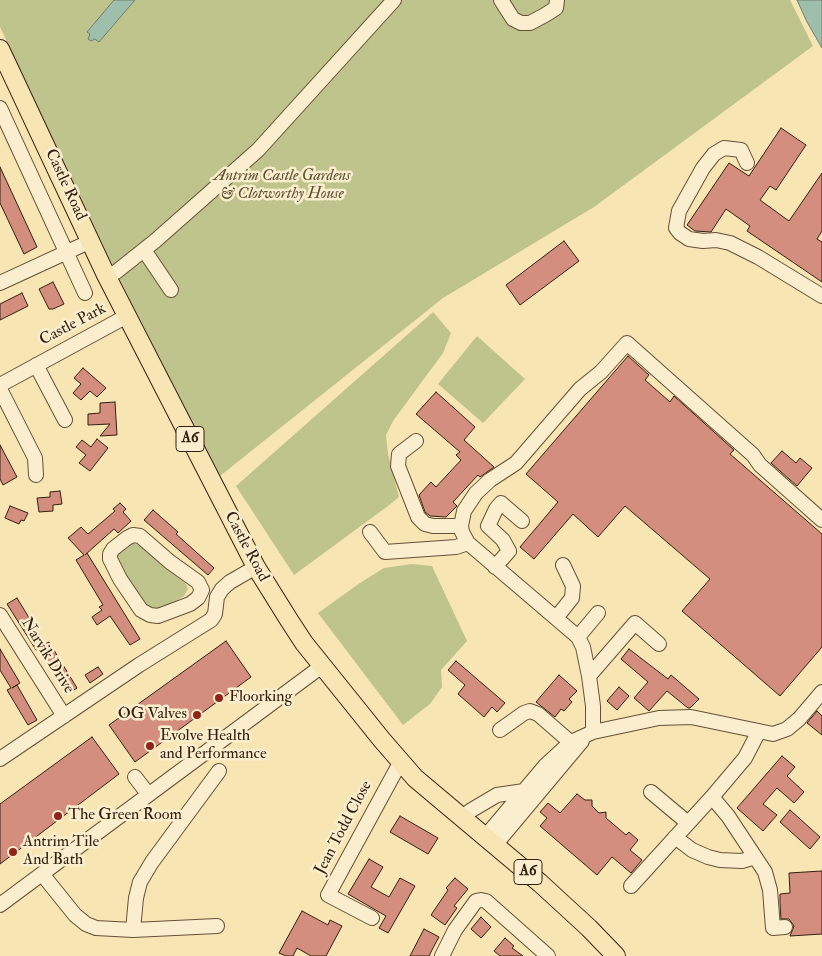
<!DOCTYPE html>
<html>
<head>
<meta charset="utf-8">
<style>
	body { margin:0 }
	canvas { display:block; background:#f8e5b4 }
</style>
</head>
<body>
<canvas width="822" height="956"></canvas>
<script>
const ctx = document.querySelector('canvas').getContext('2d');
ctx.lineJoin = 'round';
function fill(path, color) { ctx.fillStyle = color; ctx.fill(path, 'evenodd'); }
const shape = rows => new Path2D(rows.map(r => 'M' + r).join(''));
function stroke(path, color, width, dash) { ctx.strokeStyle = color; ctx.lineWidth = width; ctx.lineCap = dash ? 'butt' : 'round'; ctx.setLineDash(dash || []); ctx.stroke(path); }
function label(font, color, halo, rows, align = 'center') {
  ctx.font = font + ' "IM FELL Double Pica",serif'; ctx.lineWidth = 5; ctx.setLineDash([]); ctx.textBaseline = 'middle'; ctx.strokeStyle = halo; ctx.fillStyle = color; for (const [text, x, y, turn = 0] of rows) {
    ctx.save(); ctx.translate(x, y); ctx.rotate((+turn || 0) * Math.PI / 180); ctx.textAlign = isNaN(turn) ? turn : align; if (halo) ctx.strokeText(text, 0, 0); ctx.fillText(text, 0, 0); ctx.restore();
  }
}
const green = shape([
	[0,0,790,0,813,46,594,207,443,298,220,476,116,272,0,27],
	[433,312,451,333,443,353,393,421,386,435,388,454,399,497,388,506,294,575,236,486],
	[477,336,525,379,483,423,438,384],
	[132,543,139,545,186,584,188,589,184,596,159,611,146,609,115,557,120,550],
	[412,564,432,566,467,641,441,670,442,687,430,704,403,725,318,613,360,583,384,568]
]);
const water = shape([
	[114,0,135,0,99,42,95,39,91,41,88,39,90,34,87,32,114,0],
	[797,0,821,0,822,1,822,48,807,22,797,0]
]);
const building = shape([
	[781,128,806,145,776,190,770,186,760,200,789,221,822,173,822,231,817,239,822,242,822,282,747,231,750,226,726,209,711,232,695,231,687,225,729,163,749,176,781,128],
	[0,167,37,247,24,254,0,203,0,167],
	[564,241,579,261,520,305,506,285,564,241],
	[53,282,64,304,53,309,49,309,39,289,53,282],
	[22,293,28,306,0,320,0,304,22,293],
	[628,356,649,375,645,380,670,402,674,396,734,450,730,454,822,534,822,647,780,696,682,611,710,579,625,506,598,537,573,514,534,559,520,547,558,502,526,474,628,356],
	[83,368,106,388,97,397,90,391,81,400,73,393,81,384,74,378,83,368],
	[436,392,475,427,464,440,494,467,480,477,478,475,453,502,457,506,446,517,430,516,425,512,419,495,431,482,436,487,461,460,456,455,460,452,416,414,436,392],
	[115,402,117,435,100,436,110,424,88,425,88,414,100,413,100,403,115,402],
	[97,439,108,448,90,471,79,463,86,455,76,447,82,440,91,447,97,439],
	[0,445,17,477,3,485,0,479,0,445],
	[782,451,796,463,800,458,812,468,797,486,771,463,782,451],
	[60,491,62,504,53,505,53,511,39,512,37,498,50,497,50,492,60,491],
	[120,503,126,509,123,512,131,521,118,533,114,529,85,555,87,553,140,639,130,645,110,616,97,625,92,617,102,610,99,607,103,605,76,560,84,555,68,538,81,527,88,534,115,511,113,509,120,503],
	[10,506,28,513,24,521,21,520,19,524,5,518,10,506],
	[153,510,178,532,176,534,214,568,208,575,144,520,153,510],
	[17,598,45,644,49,642,77,688,68,694,40,648,36,650,7,604,17,598],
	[226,641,251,677,135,762,109,725,226,641],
	[0,649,20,683,12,688,17,685,37,720,28,725,7,690,11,688,0,670,0,649],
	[629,649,668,679,671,675,699,699,690,708,688,708,667,691,649,711,634,698,648,682,621,659,629,649],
	[456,661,505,703,497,712,492,707,484,717,458,694,465,685,448,670,456,661],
	[98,667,103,674,90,683,85,675,98,667],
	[559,675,577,691,569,699,572,702,564,711,561,709,555,717,536,702,559,675],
	[619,687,629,696,617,710,607,701,619,687],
	[817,711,822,716,822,735,807,723,817,711],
	[92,737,119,774,0,864,0,804,92,737],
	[782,756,795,767,787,776,804,792,794,803,777,788,763,804,777,815,763,831,737,808,782,756],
	[577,794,585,800,592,800,592,806,599,813,606,812,606,818,626,835,629,832,638,840,630,850,642,860,631,873,612,857,597,875,540,826,547,818,540,812,548,803,560,813,577,794],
	[790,810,820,837,810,849,780,822,790,810],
	[400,816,438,838,428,854,390,832,400,816],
	[369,859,383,867,371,887,389,897,400,878,415,886,388,933,379,928,386,916,348,894,369,859],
	[822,871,822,934,790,936,794,926,789,919,781,919,780,903,780,894,790,893,789,873,822,871],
	[455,878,468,889,454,906,457,908,445,925,431,915,448,890,446,888,455,878],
	[302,911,328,925,330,920,342,926,326,956,311,956,297,948,293,956,286,956,279,953,302,911],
	[481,917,491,927,481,938,471,929,481,917],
	[424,929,439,937,434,946,429,956,410,956,424,929],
	[505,938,514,946,512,948,523,956,500,956,494,951,505,938]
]);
const minor = shape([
	[501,0,513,19,521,23,530,23,545,15,556,8,557,0],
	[0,108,85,293],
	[747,163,741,150,724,148,714,154,703,168,679,211,676,228,680,233,689,239,703,241,716,240,730,243,758,257,822,296],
	[144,250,171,290],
	[106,275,116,272,155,241,258,150,394,0],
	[0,283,91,241],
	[36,365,65,420],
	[0,385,127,316],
	[0,389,35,458,36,475],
	[416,441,399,454,398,466,418,517,425,524,433,526,461,526],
	[370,532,385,552,456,547,468,543],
	[133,535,140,536,170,562,198,582,202,590,198,598,190,604,158,616,150,615,141,610,120,579,110,559,110,554,113,549,127,538,133,535],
	[495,567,509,551,503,540,488,526,496,509,501,503,522,521],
	[0,615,64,716],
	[556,618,572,598,573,586,563,565],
	[578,637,598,613],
	[589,676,635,623,659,644],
	[500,730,524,713,530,711,538,714,576,747],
	[593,732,593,706,589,676,583,647,578,637,468,543,462,532,461,526,464,511,476,493,490,480,516,463,580,389,601,372,627,343,753,455,760,465,822,520],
	[0,759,139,665,211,620,215,614,217,597,222,589,230,582,256,567],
	[135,777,148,794],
	[651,792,688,823],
	[712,797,728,816,765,872,770,890,773,928,785,927],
	[462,818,470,811,497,795,524,791],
	[485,837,545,766,571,742,593,732,659,718,691,717,773,734,787,729,799,719,822,692],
	[675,837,692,850,708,857,720,860,742,861,755,857],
	[495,845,582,741],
	[42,874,75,915,86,924,96,928,133,930,217,926],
	[631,886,712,797,745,758,759,731],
	[0,905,322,666],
	[372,918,328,895,401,761],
	[133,930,136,898,140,882,152,862,219,771],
	[442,956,455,930,476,901,481,900,486,901,548,956]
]);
const major = shape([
	[0,49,106,275,256,567,289,620,304,643,382,740,415,778,540,883,589,928,616,956]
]);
const markers = [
	[219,698,5,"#8f2418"],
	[197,715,5,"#8f2418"],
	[150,746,5,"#8f2418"],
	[58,816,5,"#8f2418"],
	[13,852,5,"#8f2418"]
];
const shields = [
	[190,439,28],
	[528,872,28]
];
const shieldNames = [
	["A6",190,439],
	["A6",528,872]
];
const parkNames = [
	["Antrim Castle Gardens",282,177],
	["& Clotworthy House",282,195]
];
const streetNames = [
	["Castle Road",65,185,65],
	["Castle Park",73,325,-28],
	["Castle Road",246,547,62],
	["Narvik Drive",47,656,58],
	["Jean Todd Close",344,828,-62]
];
const poiNames = [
	["Floorking",229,698],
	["OG Valves",187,715,"right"],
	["Evolve Health",160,737],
	["and Performance",160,755],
	["The Green Room",68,816],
	["Antrim Tile",23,843],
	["And Bath",23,861]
];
fill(green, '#bec48c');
fill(water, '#9dbfab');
stroke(water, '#737f6d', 1);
fill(building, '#d38e7d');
stroke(building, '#34200f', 1);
stroke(minor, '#655138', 16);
stroke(major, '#34200f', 20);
stroke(minor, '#faeece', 14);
stroke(major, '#f8e5b4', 18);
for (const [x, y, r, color] of markers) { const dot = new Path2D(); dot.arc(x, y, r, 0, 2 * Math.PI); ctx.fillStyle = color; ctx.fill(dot); stroke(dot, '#faeece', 2); }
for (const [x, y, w] of shields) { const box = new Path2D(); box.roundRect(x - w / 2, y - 12.5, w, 25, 4); ctx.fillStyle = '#faeece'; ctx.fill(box); stroke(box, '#34200f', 1); }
label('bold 15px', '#34200f', null, shieldNames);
label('italic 16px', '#5d5134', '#faeece', parkNames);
label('16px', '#34200f', '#faeece', streetNames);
label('16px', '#34200f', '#faeece', poiNames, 'left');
</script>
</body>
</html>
